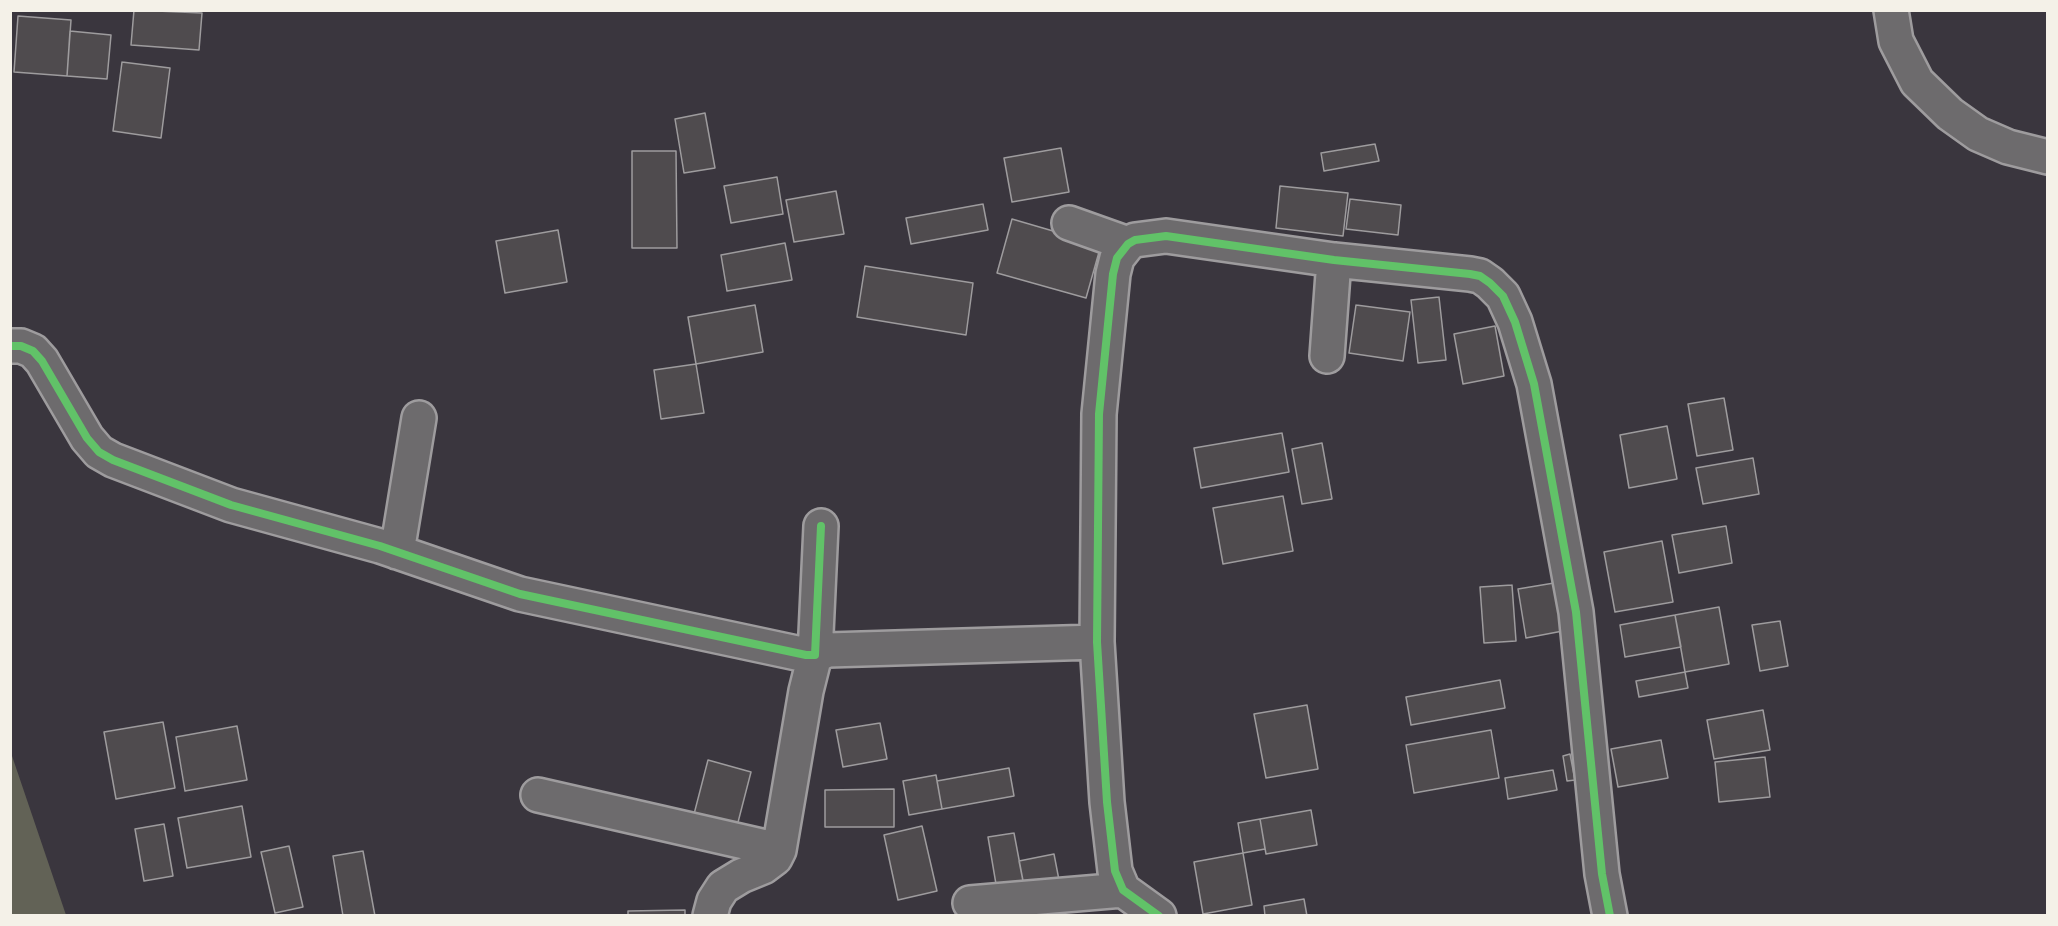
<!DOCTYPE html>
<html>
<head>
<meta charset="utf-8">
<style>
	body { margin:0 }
	#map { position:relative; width:2058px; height:926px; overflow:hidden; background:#3a363e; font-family:"Indie Flower",sans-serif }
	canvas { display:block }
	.frame { position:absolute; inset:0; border:12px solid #f4f1e8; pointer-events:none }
</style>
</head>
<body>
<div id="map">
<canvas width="2058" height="926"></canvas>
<div class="frame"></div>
</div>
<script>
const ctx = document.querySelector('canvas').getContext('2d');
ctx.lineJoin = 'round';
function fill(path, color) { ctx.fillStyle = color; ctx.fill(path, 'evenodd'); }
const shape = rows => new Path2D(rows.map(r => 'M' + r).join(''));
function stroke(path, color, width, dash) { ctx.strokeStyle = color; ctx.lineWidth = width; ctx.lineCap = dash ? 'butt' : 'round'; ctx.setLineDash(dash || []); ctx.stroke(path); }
const green = shape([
	[10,753,11,753,66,915,11,915]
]);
const building = shape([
	[134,10,202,13,199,50,131,45,134,10],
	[18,16,71,20,67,76,14,72,18,16],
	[70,31,111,35,107,79,67,76,70,31],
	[122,62,170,68,161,138,113,131,122,62],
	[705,113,715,168,684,173,675,119,705,113],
	[1375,144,1379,161,1324,171,1321,153,1375,144],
	[1061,148,1069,192,1012,202,1004,158,1061,148],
	[632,151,676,151,677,248,632,248,632,151],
	[777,177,783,214,731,223,724,186,777,177],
	[1280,186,1348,193,1343,236,1276,228,1280,186],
	[836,191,844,234,794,242,786,200,836,191],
	[1350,199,1401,205,1398,235,1346,229,1350,199],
	[983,204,988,230,911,244,906,218,983,204],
	[1012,219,1101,245,1086,298,997,273,1012,219],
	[558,230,567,282,505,293,496,241,558,230],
	[785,243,792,280,727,291,721,255,785,243],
	[865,266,973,283,966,335,857,317,865,266],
	[1439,297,1446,360,1418,363,1411,300,1439,297],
	[755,305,763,352,696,364,688,317,755,305],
	[1356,305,1410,312,1403,361,1349,353,1356,305],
	[1495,326,1504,376,1463,384,1454,334,1495,326],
	[696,364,704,413,661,419,654,370,696,364],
	[1724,398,1733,450,1697,456,1688,404,1724,398],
	[1667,426,1677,479,1629,488,1620,435,1667,426],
	[1282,433,1289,472,1201,488,1194,448,1282,433],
	[1322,443,1332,499,1302,504,1292,449,1322,443],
	[1753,458,1759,494,1703,504,1696,468,1753,458],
	[1283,496,1293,551,1223,564,1213,508,1283,496],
	[1726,526,1732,563,1679,573,1672,535,1726,526],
	[1662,541,1673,602,1615,612,1604,552,1662,541],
	[1560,582,1568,630,1526,638,1518,589,1560,582],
	[1512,585,1516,641,1484,643,1480,587,1512,585],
	[1719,607,1729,664,1685,672,1675,615,1719,607],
	[1675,615,1681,647,1625,657,1620,625,1675,615],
	[1780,621,1788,666,1760,671,1752,625,1780,621],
	[1685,672,1688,688,1639,697,1636,681,1685,672],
	[1500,680,1505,708,1411,725,1406,697,1500,680],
	[1307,705,1318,769,1266,778,1254,714,1307,705],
	[1763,710,1770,750,1714,759,1707,720,1763,710],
	[163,722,175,788,116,799,104,732,163,722],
	[880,723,887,759,843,767,836,730,880,723],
	[237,726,247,780,185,791,176,737,237,726],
	[1491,730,1499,778,1414,793,1406,745,1491,730],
	[1661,740,1668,778,1618,787,1611,749,1661,740],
	[1570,754,1575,780,1567,781,1563,756,1570,754],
	[1765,757,1770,797,1719,802,1715,762,1765,757],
	[708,760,751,772,736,830,693,818,708,760],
	[1009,768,1014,796,942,809,937,781,1009,768],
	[1553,770,1557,790,1508,799,1505,778,1553,770],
	[936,775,942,809,909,815,903,781,936,775],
	[894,789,894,827,825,827,825,790,894,789],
	[242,806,251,857,187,868,178,818,242,806],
	[1311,810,1317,845,1266,854,1260,819,1311,810],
	[1260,819,1265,849,1243,853,1238,823,1260,819],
	[164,824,173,876,144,881,135,829,164,824],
	[922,826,937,891,898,900,884,835,922,826],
	[1014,833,1024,886,997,890,988,837,1014,833],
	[289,846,303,907,275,913,261,852,289,846],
	[363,851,375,916,343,916,333,856,363,851],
	[1243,853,1252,905,1203,914,1194,862,1243,853],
	[1054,854,1059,880,1024,886,1019,861,1054,854],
	[1304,899,1307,916,1265,916,1264,906,1304,899],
	[685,910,685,916,628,916,628,911,685,910]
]);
const minor = shape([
	[1891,10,1896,41,1917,82,1950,114,1978,134,2008,147,2048,157],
	[1069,223,1128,244],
	[10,346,21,346,33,351,42,361,87,438,99,452,113,460,231,505,380,546,520,594,806,655,815,655,821,526],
	[1327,356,1334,260],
	[397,552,419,418],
	[538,795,779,850],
	[970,903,1123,890],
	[710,916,714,901,723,887,741,876,763,867,775,858,779,850,806,691,815,655,828,650,1097,642],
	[1159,916,1123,890,1115,871,1107,802,1097,642,1099,414,1113,274,1117,258,1128,244,1135,240,1166,236,1334,260,1470,274,1480,276,1490,283,1503,296,1515,322,1534,384,1576,612,1602,874,1610,916]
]);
const cycleway = shape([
	[10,346,21,346,33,351,42,361,87,438,99,452,113,460,231,505,380,546,520,594,806,655,815,655,821,526],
	[1159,916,1123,890,1115,871,1107,802,1097,642,1099,414,1113,274,1117,258,1128,244,1135,240,1166,236,1334,260,1470,274,1480,276,1490,283,1503,296,1515,322,1534,384,1576,612,1602,874,1610,916]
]);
fill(green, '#626256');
fill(building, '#4f4b4e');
stroke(building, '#9e9c9e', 1.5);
stroke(minor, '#9e9c9e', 38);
stroke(minor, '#6d6b6d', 33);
stroke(cycleway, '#61c268', 8);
</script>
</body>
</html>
